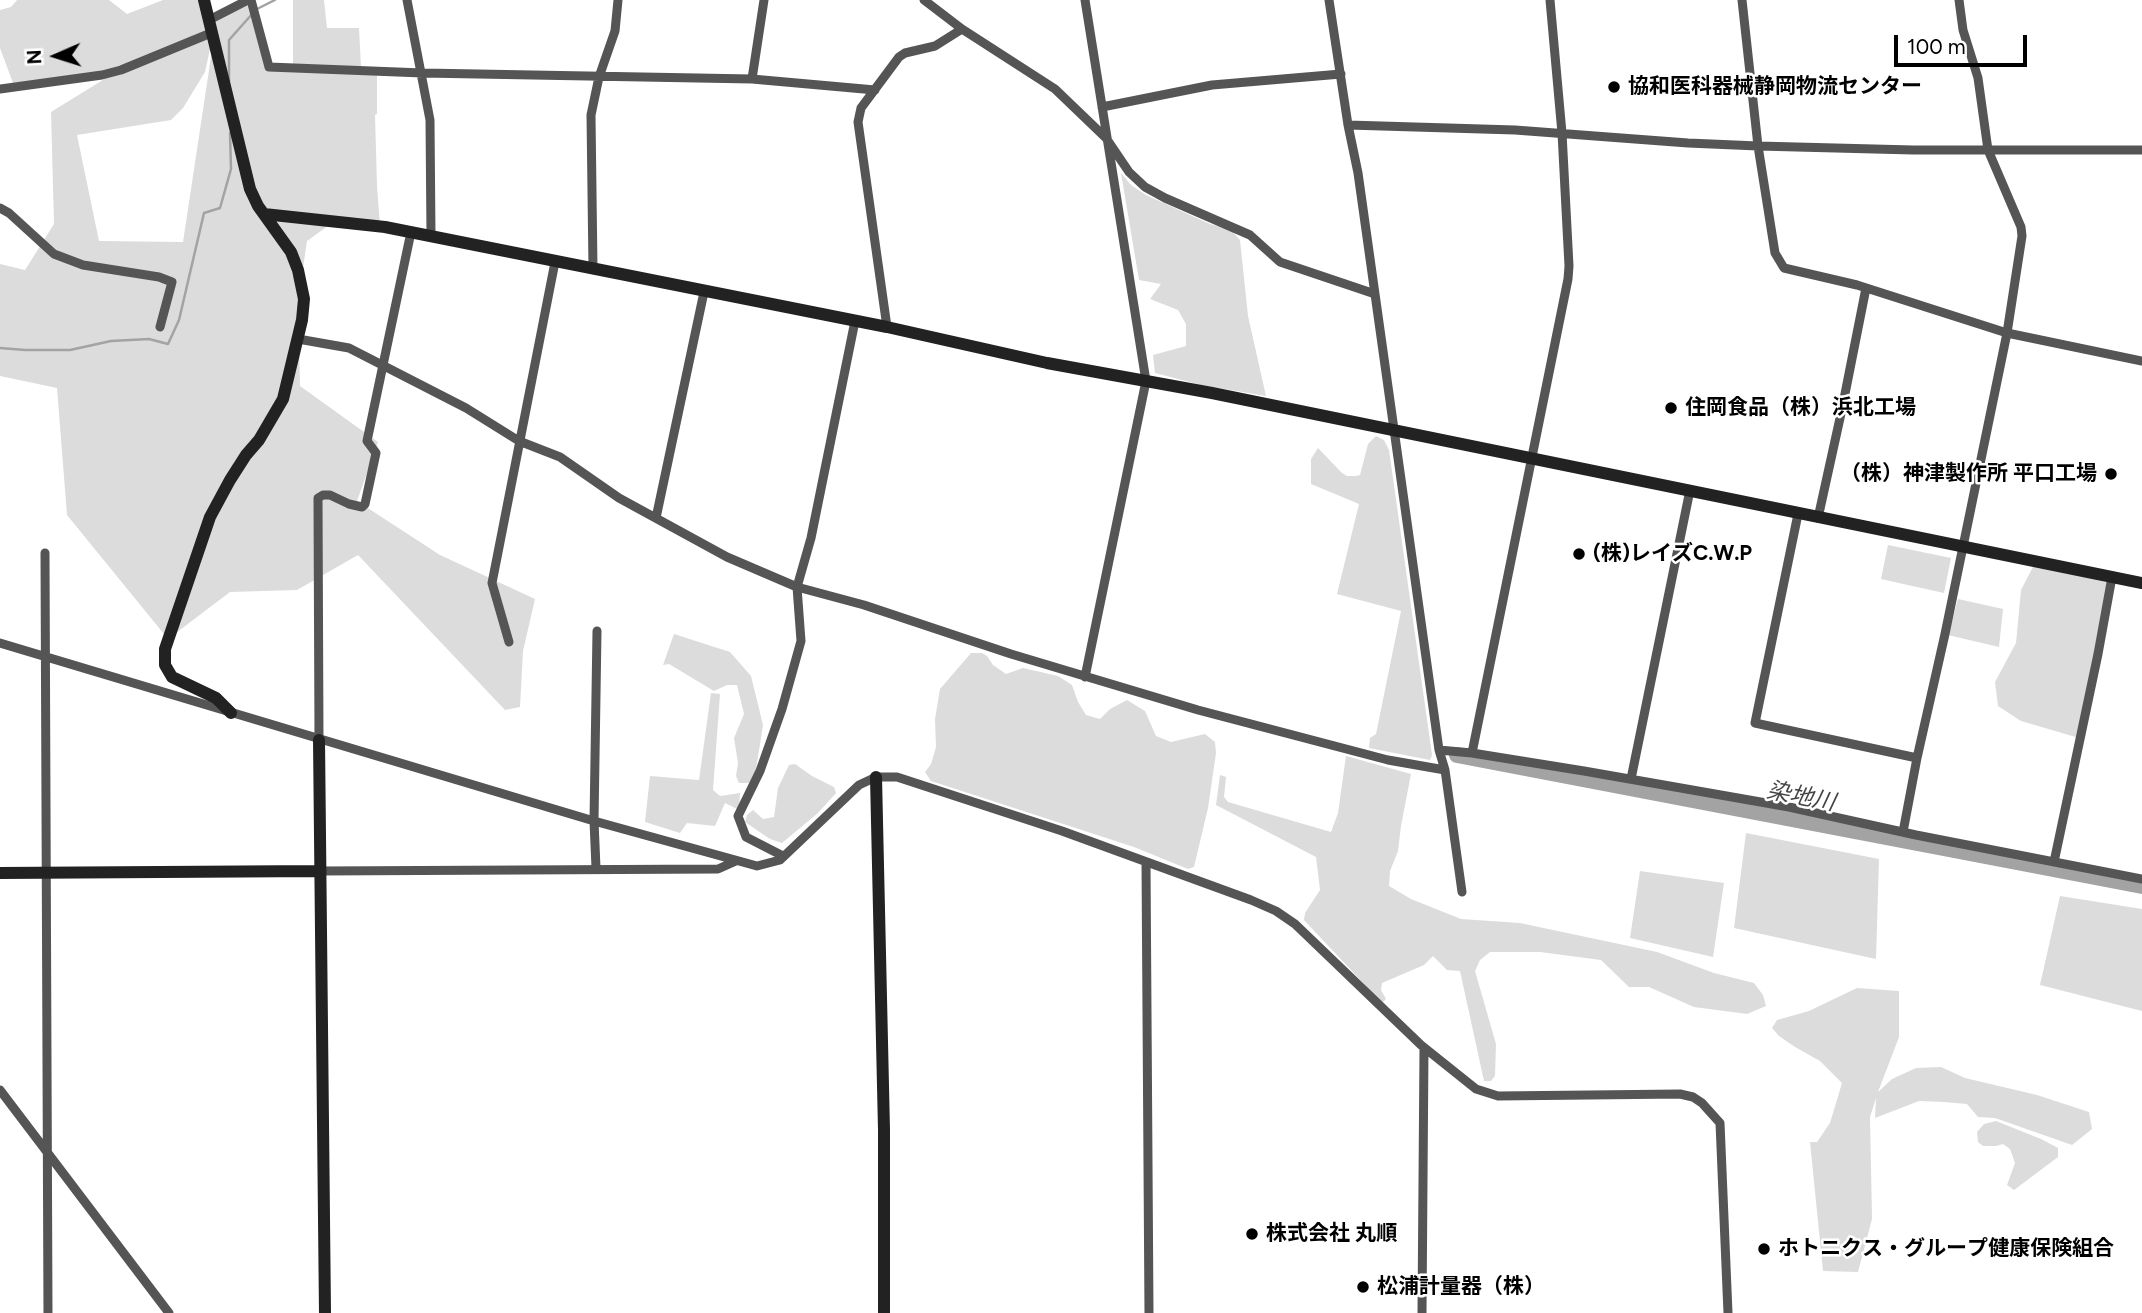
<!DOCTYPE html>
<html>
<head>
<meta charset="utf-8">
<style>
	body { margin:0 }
	#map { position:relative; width:2142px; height:1313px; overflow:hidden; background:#fff; font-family:Figtree,sans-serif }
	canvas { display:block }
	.north { position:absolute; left:21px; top:21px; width:70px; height:70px; -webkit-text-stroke:5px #fff; paint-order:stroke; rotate:267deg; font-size:19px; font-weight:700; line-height:28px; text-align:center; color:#000 }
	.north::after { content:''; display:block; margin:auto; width:24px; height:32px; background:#000; clip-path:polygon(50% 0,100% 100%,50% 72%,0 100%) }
	.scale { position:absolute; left:1894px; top:35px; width:133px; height:32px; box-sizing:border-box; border:4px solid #000; border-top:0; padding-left:9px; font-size:21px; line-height:24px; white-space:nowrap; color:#000; -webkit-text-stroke:5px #fff; paint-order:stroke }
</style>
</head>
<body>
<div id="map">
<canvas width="2142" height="1313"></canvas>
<div class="north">N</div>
<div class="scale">100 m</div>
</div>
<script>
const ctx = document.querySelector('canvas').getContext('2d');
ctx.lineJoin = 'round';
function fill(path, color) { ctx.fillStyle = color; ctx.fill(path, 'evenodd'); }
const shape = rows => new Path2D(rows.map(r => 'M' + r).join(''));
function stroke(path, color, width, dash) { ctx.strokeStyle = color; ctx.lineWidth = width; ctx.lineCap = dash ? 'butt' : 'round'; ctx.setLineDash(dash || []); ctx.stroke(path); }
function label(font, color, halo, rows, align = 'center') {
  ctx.font = font + ' Figtree,"Noto Sans JP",sans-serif'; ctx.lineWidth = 5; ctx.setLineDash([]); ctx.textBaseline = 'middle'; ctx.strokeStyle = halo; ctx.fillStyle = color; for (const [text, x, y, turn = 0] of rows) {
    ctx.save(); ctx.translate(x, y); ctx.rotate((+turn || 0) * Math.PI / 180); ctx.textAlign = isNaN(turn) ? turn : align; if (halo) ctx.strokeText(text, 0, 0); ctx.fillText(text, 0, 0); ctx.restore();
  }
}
const green = shape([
	[17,0,109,0,127,14,163,0,200,0,212,40,205,72,183,108,171,120,77,135,99,241,183,242,214,37,212,21,251,4,269,70,377,72,377,114,375,115,377,186,380,226,336,220,307,241,298,301,300,386,378,442,357,501,440,555,535,599,523,651,520,707,505,710,358,555,297,590,230,592,168,639,67,515,57,388,0,376,0,264,25,270,54,224,51,112,119,70,13,83,0,48,0,10,11,7],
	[293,0,324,0,327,28,359,28,361,67,293,67],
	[1121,173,1131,185,1146,195,1210,224,1231,230,1240,240,1248,316,1266,396,1201,385,1155,373,1153,355,1186,346,1186,324,1178,310,1150,299,1161,284,1139,280],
	[1376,436,1384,440,1389,450,1432,755,1430,760,1369,748,1370,738,1376,734,1401,611,1337,594,1359,504,1311,484,1311,459,1318,448,1342,473,1347,476,1356,476,1360,475,1368,444],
	[1888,545,1951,558,1944,593,1881,579],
	[2036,561,2111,584,2079,738,2021,721,1998,706,1995,682,2016,643,2021,590],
	[1958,599,2003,609,1999,647,1948,635],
	[674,634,730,652,751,676,763,725,755,776,749,783,739,783,736,776,738,763,734,738,744,714,737,685,727,685,714,691,669,664,663,665],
	[971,653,982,653,987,656,993,665,1006,674,1023,668,1058,676,1072,685,1078,702,1086,715,1100,719,1110,709,1127,700,1145,711,1156,736,1171,742,1205,734,1215,742,1216,753,1208,808,1194,867,1188,869,1134,847,931,781,925,772,931,764,936,747,935,719,940,689],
	[711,693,720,694,713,790,720,796,740,793,739,810,725,803,715,826,687,823,680,833,645,822,650,776,699,780],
	[1346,756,1411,774,1401,826,1398,851,1390,871,1389,886,1411,899,1461,919,1520,923,1657,952,1714,973,1754,983,1763,995,1766,1006,1747,1014,1694,1007,1649,987,1629,987,1601,960,1540,952,1490,952,1480,960,1475,971,1496,1044,1495,1076,1491,1081,1484,1081,1460,971,1447,970,1433,956,1424,965,1382,983,1381,990,1386,999,1382,1003,1304,920,1305,913,1320,890,1316,857,1216,805,1220,775,1226,777,1224,797,1228,802,1331,832,1338,813],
	[795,764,812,776,834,787,836,793,818,813,782,843,770,839,745,822,747,815,753,810,763,819,774,817,778,788,789,765],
	[1746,833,1879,859,1876,959,1734,928],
	[1640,871,1724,883,1713,957,1630,938],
	[2060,896,2142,909,2142,1011,2040,985],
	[1857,988,1899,991,1899,1037,1878,1092,1892,1079,1916,1068,1941,1067,1965,1078,2037,1095,2089,1112,2092,1129,2072,1145,1995,1118,1978,1117,1967,1104,1944,1102,1919,1101,1875,1118,1876,1098,1870,1117,1872,1219,1858,1272,1823,1271,1810,1142,1817,1142,1830,1123,1842,1083,1820,1061,1795,1047,1779,1036,1772,1028,1777,1020,1809,1011],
	[1996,1121,2041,1139,2058,1148,2058,1157,2014,1190,2007,1185,2015,1163,2010,1149,2003,1144,1996,1146,1983,1146,1978,1142,1977,1132,1984,1124]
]);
const stream = shape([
	[257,9,275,0],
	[229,81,229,40,253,13],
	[0,348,25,350,70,350,111,341,149,339,168,344,179,320,204,213,220,208,231,169,230,133]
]);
const river = shape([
	[1457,755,2142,886]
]);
const street = shape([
	[251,0,269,67,423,73,752,79,875,90],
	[407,0,430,120,431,236],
	[924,0,962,29,1055,89,1106,138,1129,172,1145,187,1165,198,1250,235,1280,262,1375,294],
	[1742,0,1758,146,1775,253,1784,268,1857,285,2007,333,2142,361],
	[209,20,248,0],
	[752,79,764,0],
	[0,89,102,75,121,70,211,33],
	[1102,107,1212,85,1341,74],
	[1348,125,1515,130,1688,143,1758,146,1913,150,2142,150],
	[0,208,9,213,54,254,83,265,159,277,172,282,160,327],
	[593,269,591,115,599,77,615,31,618,0],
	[887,327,858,122,861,108,899,57,905,53,935,46,962,29],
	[298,339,349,348,466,408,519,441,560,457,619,498,727,557,797,587,864,605,1011,654,1198,710,1388,760,1445,770,1439,750,1358,173,1348,125,1329,0],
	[1798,514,1755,723,1917,758],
	[656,518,704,292],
	[1818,518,1842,409,1866,288],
	[45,553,48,1313],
	[509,642,492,583,555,262],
	[0,643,594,821,757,866,780,860,859,785,876,777,897,777,1062,831,1251,900,1276,911,1295,924,1421,1045,1476,1089,1498,1096,1680,1094,1693,1097,1702,1103,1720,1123,1728,1313],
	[1085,677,1146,381,1085,0],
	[319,740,318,498,323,495,330,495,349,504,362,507,365,504,376,453,367,441,411,232],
	[1439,750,1472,753,1584,771,1789,807,1916,835,2142,879],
	[1472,753,1568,279,1569,266,1562,133,1550,0],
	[1445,770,1462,892],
	[1631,779,1690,490],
	[1903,832,1917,758,1945,634,2007,333,2022,236,2021,227,1988,150,1978,78,1963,30,1959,0],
	[783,856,746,837,738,816,760,771,782,709,801,641,797,587,811,538,855,321],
	[1146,862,1149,1313],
	[2054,862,2098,654,2112,577],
	[596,868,594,821,597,631],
	[320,871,718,869,736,861],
	[0,1090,169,1313],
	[1422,1313,1424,1048]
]);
const secondary = shape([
	[204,0,250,189,258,206,291,252,298,270,304,299,302,320,283,399,259,440,246,455,230,480,210,517,165,649,165,665,172,677,216,698,231,713],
	[264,214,385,227,887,327,1047,363,1212,393,2142,583],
	[319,740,325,1313],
	[876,777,884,1130,884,1313],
	[0,873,320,871]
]);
const markers = [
	[1614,87,7,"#000"],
	[1671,408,7,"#000"],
	[2111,474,7,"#000"],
	[1579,554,7,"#000"],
	[1252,1234,7,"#000"],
	[1764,1249,7,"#000"],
	[1363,1287,7,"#000"]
];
const poiNames = [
	["協和医科器械静岡物流センター",1628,87],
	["住岡食品（株）浜北工場",1685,408],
	["（株）神津製作所 平口工場",2097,474,"right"],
	["(株)レイズC.W.P",1593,554],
	["株式会社 丸順",1266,1234],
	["ホトニクス・グループ健康保険組合",1778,1249],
	["松浦計量器（株）",1377,1287]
];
const waterNames = [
	["染地川",1801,797,11]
];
fill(green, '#dcdcdc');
stroke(stream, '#a3a3a3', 2.5);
stroke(river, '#a3a3a3', 16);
stroke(street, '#555', 9);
stroke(secondary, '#222', 12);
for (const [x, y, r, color] of markers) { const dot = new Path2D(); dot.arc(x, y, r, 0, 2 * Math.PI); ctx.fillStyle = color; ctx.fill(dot); stroke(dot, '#fff', 2.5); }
label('bold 21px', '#000', '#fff', poiNames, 'left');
label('italic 23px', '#444', '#fff', waterNames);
</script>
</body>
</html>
